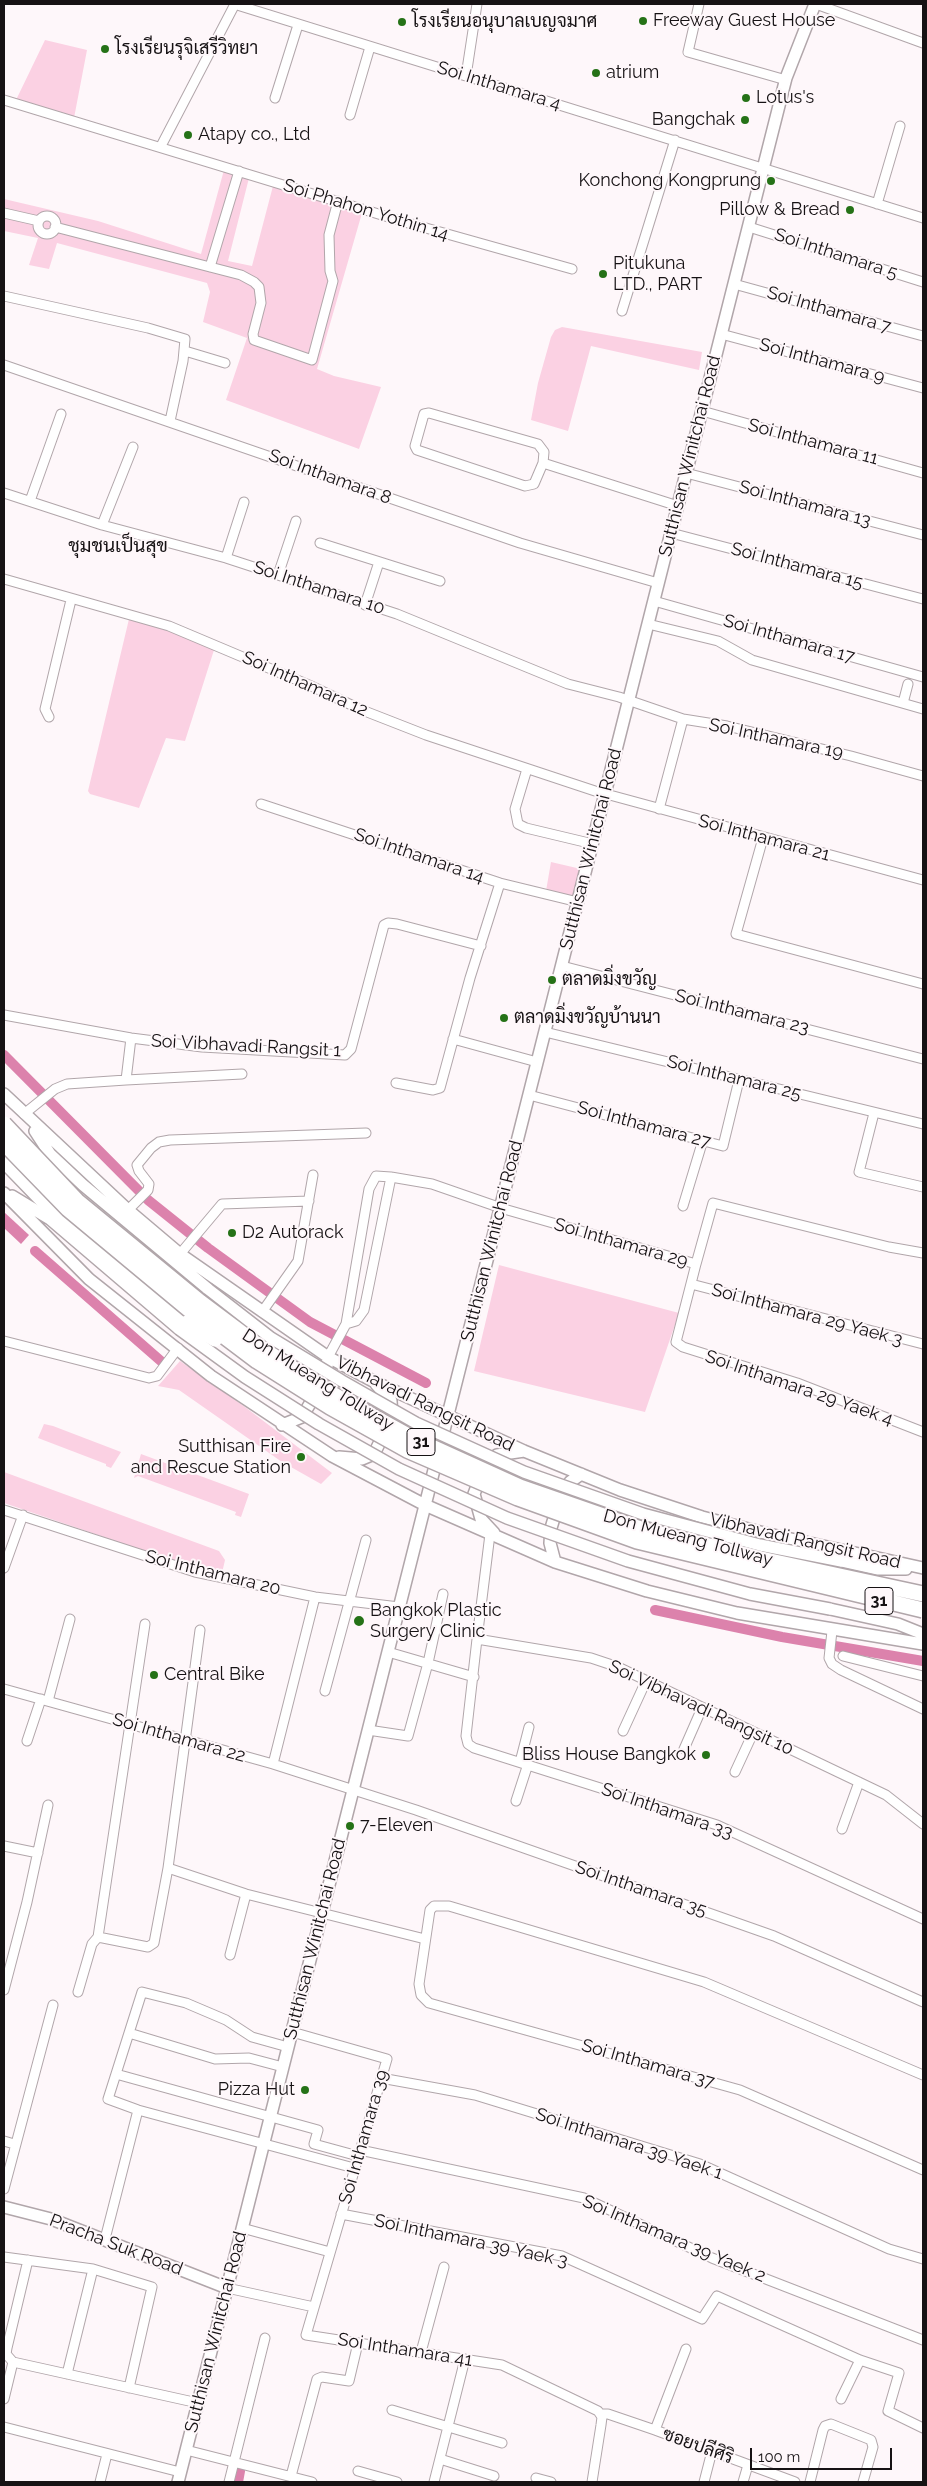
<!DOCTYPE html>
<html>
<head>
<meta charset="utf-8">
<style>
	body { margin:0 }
	#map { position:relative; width:927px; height:2486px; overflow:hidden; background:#fef7fa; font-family:Raleway,sans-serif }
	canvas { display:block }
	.frame { position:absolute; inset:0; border:5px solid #161214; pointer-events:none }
	.scale { position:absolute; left:750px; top:2448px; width:142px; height:22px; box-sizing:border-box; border:2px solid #161214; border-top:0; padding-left:6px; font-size:15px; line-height:18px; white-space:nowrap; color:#161214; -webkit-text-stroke:4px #fef7fa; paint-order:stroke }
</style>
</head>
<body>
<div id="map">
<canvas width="927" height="2486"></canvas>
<div class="frame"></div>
<div class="scale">100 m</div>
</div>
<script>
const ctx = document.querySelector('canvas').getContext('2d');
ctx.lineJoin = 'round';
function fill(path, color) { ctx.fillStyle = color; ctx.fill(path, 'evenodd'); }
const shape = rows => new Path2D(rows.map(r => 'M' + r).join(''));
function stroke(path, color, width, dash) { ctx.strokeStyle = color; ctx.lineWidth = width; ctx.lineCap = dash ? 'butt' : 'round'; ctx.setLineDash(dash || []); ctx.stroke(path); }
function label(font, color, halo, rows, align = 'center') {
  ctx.font = font + ' Raleway,Sarabun,sans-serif'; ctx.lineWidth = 4; ctx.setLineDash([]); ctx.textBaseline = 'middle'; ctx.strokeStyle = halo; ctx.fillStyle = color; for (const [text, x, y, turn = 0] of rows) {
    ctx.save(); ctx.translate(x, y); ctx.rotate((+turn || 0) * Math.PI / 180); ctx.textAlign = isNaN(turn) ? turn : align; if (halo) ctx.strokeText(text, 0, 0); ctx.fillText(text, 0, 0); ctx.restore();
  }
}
const green = shape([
	[45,40,87,50,74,118,16,100],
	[224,170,249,178,228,261,252,266,273,186,362,213,317,369,334,376,381,387,359,449,226,400,247,338,203,322,210,292,207,283,57,243,49,269,29,265,38,238,4,231,4,199,98,221,201,254],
	[562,327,702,352,699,370,591,346,568,431,531,420,538,383,551,337,555,330],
	[129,619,178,634,214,650,185,741,166,738,139,808,90,794,88,791],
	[551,862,581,869,572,898,546,891],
	[499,1265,679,1313,645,1412,474,1371],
	[180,1361,245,1407,332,1473,321,1484,282,1462,179,1390,158,1386],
	[44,1424,53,1426,121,1452,111,1468,106,1466,106,1464,38,1438],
	[141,1454,249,1494,241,1517,235,1515,236,1512,138,1476,134,1478],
	[4,1472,219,1551,225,1560,222,1573,192,1567,4,1503]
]);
const water = shape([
	[4,1212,29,1235,21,1244,4,1228]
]);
const canal = shape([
	[4,1055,148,1200,208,1248,310,1322,426,1383],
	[35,1251,162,1362],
	[655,1610,782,1637,923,1661],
	[238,2482,240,2471]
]);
const street = shape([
	[234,4,923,218],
	[699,4,688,52,786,80],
	[816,4,923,43],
	[466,76,477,4],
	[275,98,298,25],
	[4,100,408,223,572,269],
	[350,115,370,47],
	[161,146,235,4],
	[877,204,900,126],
	[4,213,39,221],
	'38 225a9 9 0 1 1 18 0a9 9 0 1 1-18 0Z',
	[55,227,241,275,254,282,259,287,261,303,253,334,254,340,312,360,333,281,330,271,329,235,338,201],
	[749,227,923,282],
	[210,267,239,171],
	[734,284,923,336],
	[4,296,148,328,185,339,183,361,170,421],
	[622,311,675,140],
	[721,334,923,388],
	[185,351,225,363],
	[4,365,520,543,658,583],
	[702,411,923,473],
	[543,463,544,452,538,444,429,413,424,414,415,446,417,450,525,486,534,484,543,463,678,506],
	[686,473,923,535],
	[4,493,102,525,226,558,397,614,568,684,619,697,683,719,727,726,851,756,923,776],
	[30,501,61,414],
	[102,525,133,447],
	[671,533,923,599],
	[320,543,440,581],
	[226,558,244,502],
	[278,575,296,521],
	[4,579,169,626,309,685,362,710,426,735,595,791,923,880],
	[654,601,923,677],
	[365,605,379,562],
	[648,624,718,641,752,660,923,709],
	[903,703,908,684],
	[49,717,45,709,71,600],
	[527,769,515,809,518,824,526,828,593,844],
	[261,804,500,883,578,902],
	[659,809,683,719],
	[763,838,736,934,923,984],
	[562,966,923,1059],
	[4,1015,131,1038,202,1047,345,1055,351,1049,384,925,388,923,397,924,481,946],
	[545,1032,923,1124],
	[453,1039,537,1062],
	[126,1080,242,1074],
	[396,1083,433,1090,440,1088,470,978,500,883],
	[529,1095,723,1146,739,1080],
	[874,1113,859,1172,923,1187],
	[24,1114,55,1089,67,1084,126,1080,131,1038],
	[683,1206,703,1140],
	[128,1210,148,1190,149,1184,139,1171,137,1165,151,1148,159,1142,170,1140,366,1133],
	[180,1254,222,1204,309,1201],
	[696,1264,713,1203,889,1247,923,1253],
	[691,1284,923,1344],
	[262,1312,298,1261,313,1175],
	[346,1324,356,1321,364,1310,391,1177],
	[4,1341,149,1378,157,1376,178,1348],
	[328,1357,346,1324,369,1189,376,1176,391,1177,432,1184,504,1209,696,1264,676,1342,683,1347,797,1383,923,1432],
	[4,1510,195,1572,315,1597,399,1607],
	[490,1534,477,1639,591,1658,618,1667,886,1795,923,1824],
	[4,1568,23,1515],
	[832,1631,829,1658,832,1664,841,1670,923,1709],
	[477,1639,466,1736,468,1744,474,1748,717,1825,923,1919],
	[388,1652,474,1677],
	[843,1656,923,1676],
	[4,1689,273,1764,416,1810,774,1936,923,2002],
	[325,1691,366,1540],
	[48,1701,70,1619],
	[368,1730,408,1736,428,1663,443,1594],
	[623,1731,646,1681],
	[27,1741,41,1699],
	[684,1749,702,1708],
	[520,1762,529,1727],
	[273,1764,315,1597],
	[735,1772,753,1733],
	[516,1801,528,1764],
	[842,1829,859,1782],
	[4,1846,38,1853],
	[168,1868,246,1894,425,1939],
	[98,1937,148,1947,154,1943,168,1868,200,1630],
	[230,1955,246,1894],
	[4,1990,27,1902,48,1805],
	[78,1992,92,1944,98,1937,145,1624],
	[292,2032,387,2059,306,2335,502,2365,598,2411,602,2417,601,2425,592,2482],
	[129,2033,215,2059,249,2058,283,2067],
	[288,2047,252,2037,226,2020,186,2003,142,1992,108,2099,138,2110,354,2168],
	[116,2074,318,2130,314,2144,358,2156],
	[923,2075,704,1982,449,1906,434,1906,430,1910,419,1984,421,1995,429,2003,740,2090,923,2170],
	[381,2078,475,2095,700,2164,889,2249,923,2259],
	[4,2141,14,2144],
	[360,2150,584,2198,712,2258,923,2340],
	[4,2189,53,2005],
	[341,2214,562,2256,702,2319,717,2296,860,2360,899,2373,888,2411,923,2428],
	[242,2228,330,2252],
	[105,2239,138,2110],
	[4,2257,93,2269,152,2287,129,2388],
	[28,2260,7,2348,6,2354,13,2362,198,2403],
	[227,2288,314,2307],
	[421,2352,444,2267],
	[67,2374,93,2269],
	[4,2399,13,2362],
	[841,2399,860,2360],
	[392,2410,502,2443],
	[600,2414,608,2414,655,2430,795,2482],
	[4,2427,180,2472],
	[655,2430,686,2349],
	[186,2450,312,2482],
	[440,2459,494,2476],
	[358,2471,397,2482],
	[291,2476,317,2379,322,2377,349,2381,358,2343],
	[536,2478,551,2482],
	[100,2482,107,2454],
	[229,2482,265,2338],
	[434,2482,465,2359],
	[704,2482,712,2451],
	[743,2482,748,2465],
	[810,2482,823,2430,825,2426,831,2424,871,2440,873,2447,863,2482]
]);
const secondary = shape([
	[4,1094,128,1210,180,1254,328,1357,373,1381,524,1451,620,1490,702,1517,764,1533,923,1568],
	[35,1131,50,1154,83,1185,208,1289],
	[4,1193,89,1279,211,1376,332,1456,425,1505,555,1562,647,1591,737,1613,923,1644],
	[12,1196,50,1219,179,1329],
	[282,1425,302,1417,327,1375,327,1363],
	[339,1457,362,1459,374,1454,392,1417,391,1401,376,1384],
	[494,1533,481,1519,474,1494,485,1465,497,1455,524,1451],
	[841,1561,877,1569,906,1569],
	[555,1562,550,1543,551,1528,562,1492,570,1482,581,1474],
	[830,1609,898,1624,923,1634],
	[4,2207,51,2219,227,2288],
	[178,2482,786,78,815,4]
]);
const highway = shape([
	[4,1160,63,1221,187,1323]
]);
const secondaryBridge = shape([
	[208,1289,271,1338,342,1381,416,1423,524,1472,643,1514,760,1545,841,1561],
	[179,1329,245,1377,319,1424,399,1469,507,1518,628,1561,750,1594,830,1609]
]);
const highwayBridge = shape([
	[4,1124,77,1201,200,1302,264,1350,334,1395,412,1438,520,1487,641,1529,761,1559,923,1594],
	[4,1143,68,1209,192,1312,257,1361,330,1407,407,1450,518,1498,637,1541,923,1610],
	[187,1323,215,1339]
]);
const markers = [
	[643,21,5,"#257217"],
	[402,22,5,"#257217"],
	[105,49,5,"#257217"],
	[596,73,5,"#257217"],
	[746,98,5,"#257217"],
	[745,120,5,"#257217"],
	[188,135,5,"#257217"],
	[771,181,5,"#257217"],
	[850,210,5,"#257217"],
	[603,274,5,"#257217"],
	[552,980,5,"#257217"],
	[504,1018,5,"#257217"],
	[232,1233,5,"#257217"],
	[301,1457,5,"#257217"],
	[359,1621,6,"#257217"],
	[154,1675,5,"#257217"],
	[706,1755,5,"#257217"],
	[350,1826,5,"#257217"],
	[305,2090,5,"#257217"]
];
const shields = [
	[421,1442,28],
	[879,1601,28]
];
const shieldNames = [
	["31",421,1442],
	["31",879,1601]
];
const poiNames = [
	["Freeway Guest House",653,21],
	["โรงเรียนอนุบาลเบญจมาศ",412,22],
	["โรงเรียนรุจิเสรีวิทยา",115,49],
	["atrium",606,73],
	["Lotus's",756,98],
	["Bangchak",735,120,"right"],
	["Atapy co., Ltd",198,135],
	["Konchong Kongprung",761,181,"right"],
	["Pillow & Bread",840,210,"right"],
	["Pitukuna",613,264],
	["LTD., PART",613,285],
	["ตลาดมิ่งขวัญ",562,980],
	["ตลาดมิ่งขวัญบ้านนา",514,1018],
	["D2 Autorack",242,1233],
	["Sutthisan Fire",291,1447,"right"],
	["and Rescue Station",291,1468,"right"],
	["Bangkok Plastic",370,1611],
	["Surgery Clinic",370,1632],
	["Central Bike",164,1675],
	["Bliss House Bangkok",696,1755,"right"],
	["7-Eleven",360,1826],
	["Pizza Hut",295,2090,"right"]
];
const streetNames = [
	["Soi Inthamara 4",499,86,17],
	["Soi Phahon Yothin 14",366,210,17],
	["Soi Inthamara 5",836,254,18],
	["Soi Inthamara 7",829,310,16],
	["Soi Inthamara 9",822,361,15],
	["Soi Inthamara 11",813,442,15],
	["Sutthisan Winitchai Road",690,456,-76],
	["Soi Inthamara 8",330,477,20],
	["Soi Inthamara 13",805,504,15],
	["Soi Inthamara 15",797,566,15],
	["Soi Inthamara 10",319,588,18],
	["Soi Inthamara 17",789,639,16],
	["Soi Inthamara 12",305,684,24],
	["Soi Inthamara 19",776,739,12],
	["Soi Inthamara 21",764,838,15],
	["Sutthisan Winitchai Road",591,849,-76],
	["Soi Inthamara 14",419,856,19],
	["Soi Inthamara 23",742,1012,14],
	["Soi Vibhavadi Rangsit 1",246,1046,3],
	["Soi Inthamara 25",734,1078,14],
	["Soi Inthamara 27",644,1125,15],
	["Sutthisan Winitchai Road",492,1241,-76],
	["Soi Inthamara 29",621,1243,16],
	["Soi Inthamara 29 Yaek 3",807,1315,15],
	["Don Mueang Tollway",318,1380,32],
	["Soi Inthamara 29 Yaek 4",799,1388,19],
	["Vibhavadi Rangsit Road",425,1404,26],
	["Don Mueang Tollway",688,1538,15],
	["Vibhavadi Rangsit Road",805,1541,13],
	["Soi Inthamara 20",213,1573,14],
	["Soi Vibhavadi Rangsit 10",701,1708,25],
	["Soi Inthamara 22",179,1738,16],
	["Soi Inthamara 33",667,1811,19],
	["Soi Inthamara 35",641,1889,19],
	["Sutthisan Winitchai Road",315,1939,-76],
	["Soi Inthamara 37",648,2064,16],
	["Soi Inthamara 39",364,2137,-74],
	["Soi Inthamara 39 Yaek 1",629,2144,18],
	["Soi Inthamara 39 Yaek 2",674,2239,23],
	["Soi Inthamara 39 Yaek 3",471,2241,12],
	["Pracha Suk Road",116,2245,21],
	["Sutthisan Winitchai Road",216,2332,-76],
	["Soi Inthamara 41",405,2350,9],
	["ซอยปลีศิริ",698,2446,20]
];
const neighbourhoodNames = [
	["ชุมชนเป็นสุข",118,546]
];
fill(green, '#fbd1e3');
fill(water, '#dc82ac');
stroke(canal, '#dc82ac', 10);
stroke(street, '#b1a6aa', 11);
stroke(secondary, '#b1a6aa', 14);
stroke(highway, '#b1a6aa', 18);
stroke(street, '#fff', 9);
stroke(secondary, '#fff', 11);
stroke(highway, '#fff', 15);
stroke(secondaryBridge, '#b1a6aa', 14, []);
stroke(highwayBridge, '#b1a6aa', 18, []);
stroke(secondaryBridge, '#fff', 11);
stroke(highwayBridge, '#fff', 15);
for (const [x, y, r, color] of markers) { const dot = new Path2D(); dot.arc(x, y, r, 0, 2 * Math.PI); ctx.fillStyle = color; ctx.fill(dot); stroke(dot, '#fef7fa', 2); }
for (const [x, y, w] of shields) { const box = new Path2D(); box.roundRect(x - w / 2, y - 13.5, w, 27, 4); ctx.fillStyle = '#fef7fa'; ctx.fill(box); stroke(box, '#161214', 1); }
label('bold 16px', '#161214', null, shieldNames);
label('18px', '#161214', '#fef7fa', poiNames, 'left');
label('18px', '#161214', '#fef7fa', streetNames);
label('19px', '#161214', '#fef7fa', neighbourhoodNames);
</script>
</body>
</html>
